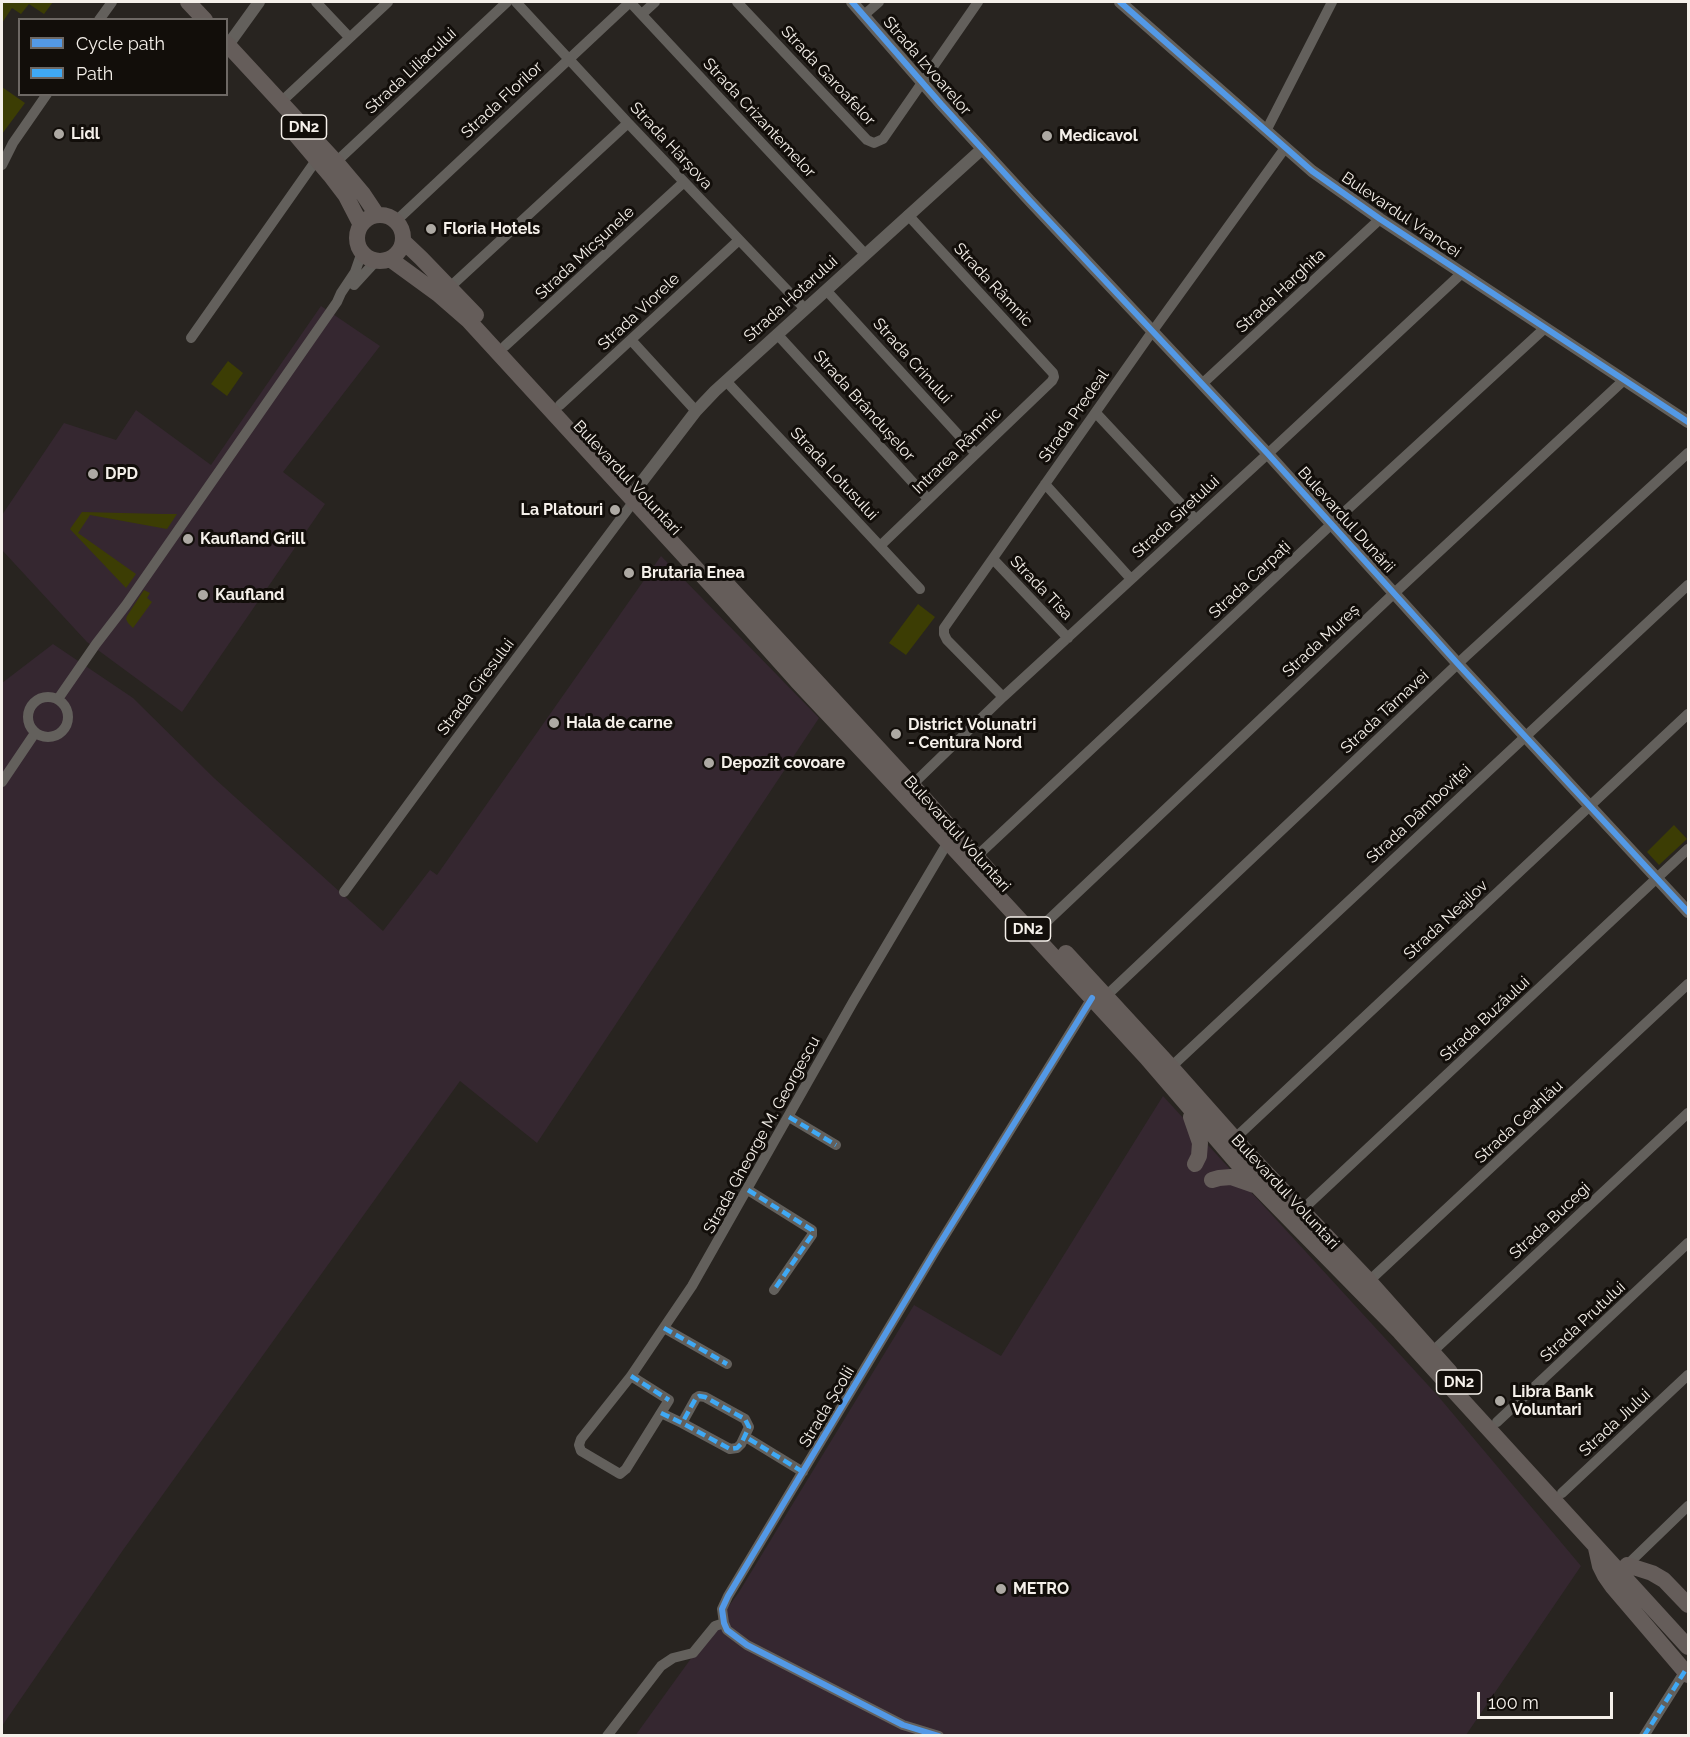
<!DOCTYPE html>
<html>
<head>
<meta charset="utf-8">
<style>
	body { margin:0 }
	#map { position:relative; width:1690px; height:1737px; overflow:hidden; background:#282420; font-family:Raleway,sans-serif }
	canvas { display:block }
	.frame { position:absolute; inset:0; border:3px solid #f5f0ea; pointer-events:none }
	.legend { position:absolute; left:18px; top:18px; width:210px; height:78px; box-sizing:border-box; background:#120e0a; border:2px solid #6d6864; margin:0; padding:8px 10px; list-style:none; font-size:18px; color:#f5f0ea }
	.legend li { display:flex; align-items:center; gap:12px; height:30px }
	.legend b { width:30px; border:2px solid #6d6864 }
	.scale { position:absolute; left:1477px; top:1692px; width:136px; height:27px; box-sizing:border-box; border:3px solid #f5f0ea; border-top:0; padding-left:8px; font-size:18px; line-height:21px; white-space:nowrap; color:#f5f0ea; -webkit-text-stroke:4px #120e0a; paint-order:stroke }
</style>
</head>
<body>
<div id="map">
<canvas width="1690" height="1737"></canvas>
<div class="frame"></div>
<ul class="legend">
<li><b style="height:8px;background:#5399e6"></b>Cycle path</li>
<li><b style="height:8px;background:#3fa9f5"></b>Path</li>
</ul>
<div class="scale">100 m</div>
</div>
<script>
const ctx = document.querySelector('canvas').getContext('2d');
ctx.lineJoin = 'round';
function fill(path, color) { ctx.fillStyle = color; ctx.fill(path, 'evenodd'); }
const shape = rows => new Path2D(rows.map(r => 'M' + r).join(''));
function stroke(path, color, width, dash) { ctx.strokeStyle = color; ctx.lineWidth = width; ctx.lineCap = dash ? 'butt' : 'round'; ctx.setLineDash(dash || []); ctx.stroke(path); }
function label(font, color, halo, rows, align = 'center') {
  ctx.font = font + ' Raleway,sans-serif'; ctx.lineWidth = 6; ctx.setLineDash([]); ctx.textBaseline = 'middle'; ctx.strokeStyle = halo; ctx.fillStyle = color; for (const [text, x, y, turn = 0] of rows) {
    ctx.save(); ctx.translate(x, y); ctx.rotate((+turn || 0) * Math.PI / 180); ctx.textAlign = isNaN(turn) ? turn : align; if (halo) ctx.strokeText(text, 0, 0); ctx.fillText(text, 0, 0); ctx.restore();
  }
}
const commercial = shape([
	[321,306,380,346,283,472,325,504,182,712,87,642,2,550,2,515,64,423,116,440,136,410,211,465],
	[661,556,819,718,537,1143,460,1081,123,1550,2,1726,2,683,53,644,133,698,214,778,383,931,430,870,437,875],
	[1163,1096,1438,1396,1581,1566,1466,1735,635,1736,739,1592,914,1305,1001,1356]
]);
const green = shape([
	[2,2,53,2,44,14,29,4,21,14,12,8,2,23],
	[2,87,25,103,2,134],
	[228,361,243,373,227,396,211,384],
	[82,512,162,514,177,514,167,529,90,515,78,533,136,574,126,588,70,529],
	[144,590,150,593,147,598,152,602,133,628,128,623,126,619,127,616],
	[918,604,935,617,906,655,889,643],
	[1674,825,1687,839,1659,865,1647,852]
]);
const minor = shape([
	[316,2,349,37],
	[516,2,628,123,805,309],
	[630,2,865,254],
	[737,2,867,140,874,143,883,139,978,2],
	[642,14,655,2],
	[864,15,879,2],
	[99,20,112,2],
	[281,102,388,2],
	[1266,131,1332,2],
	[336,162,507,2],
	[2,165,13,143,47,94],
	[396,221,630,2],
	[354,285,376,261],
	[450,287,628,123],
	[826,290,975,453],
	[777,334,928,499],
	[191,338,317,159],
	[631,340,696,411],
	[505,346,684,182],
	[726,381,920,589],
	[1202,384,1380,219],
	[560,405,739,240],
	[1096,413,1196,520],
	[1045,484,1131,579],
	[880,546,1052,381,1054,377,1053,373,908,215],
	[993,559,1068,638],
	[1003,697,947,640,944,634,944,628,1147,339,1285,148],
	'28 717a20 20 0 1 1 40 0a20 20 0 1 1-40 0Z',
	[58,699,96,644,126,605,337,302,341,293,355,272,362,252],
	[2,782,35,733],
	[912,785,1003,697,1273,449,1462,273],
	[977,856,1338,518,1545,328],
	[344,892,454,742,634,501],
	[1041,927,1388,599,1624,380],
	[1106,996,1466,656,1688,453],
	[1171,1067,1688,585],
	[789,1117,836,1145],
	[1231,1142,1688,714],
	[748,1190,812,1230,812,1235,774,1290],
	[1302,1210,1688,849],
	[1369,1281,1688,984],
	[664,1328,727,1364],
	[1432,1352,1688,1113],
	[631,1376,669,1400,626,1469,620,1474,581,1451,579,1445,581,1439,631,1376,692,1286,853,1002,948,842],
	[661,1413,682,1423,730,1449,737,1448,741,1444,749,1427,745,1419,705,1397,699,1396,696,1398,682,1423],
	[1497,1422,1688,1243],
	[749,1439,803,1472],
	[1562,1493,1688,1375],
	[1627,1565,1688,1506],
	[607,1736,661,1666,673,1658,693,1653,715,1626,724,1623],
	[939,1736,903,1725,747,1645,727,1630,724,1623,722,1609,728,1596,937,1248,1092,998],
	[1644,1736,1685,1671]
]);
const tertiary = shape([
	[852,2,941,104,1030,201,1268,454,1458,664,1688,912],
	[1120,2,1312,171,1380,219,1688,422],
	[228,45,259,2],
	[637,488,696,411,715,391,982,149]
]);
const trunk = shape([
	[188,2,205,20],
	[226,43,336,162,363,194,377,215],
	[296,135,330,175,346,196,361,225],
	'357 238a23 23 0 1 1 46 0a23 23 0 1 1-46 0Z',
	[403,241,421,258,476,315],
	[390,259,438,294,469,321,723,598,797,681,948,842,1146,1057,1257,1186,1400,1332,1688,1647],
	[723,580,912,785,991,873],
	[1066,953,1171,1067,1251,1157,1369,1281,1450,1372],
	[1191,1117,1200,1143,1199,1156,1195,1164],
	[1212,1180,1219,1178,1231,1177,1254,1185],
	[1596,1548,1600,1566,1605,1576,1612,1586,1688,1675],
	[1627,1565,1652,1573,1664,1580,1688,1605]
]);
const quiet = shape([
	[789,1117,836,1145],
	[748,1190,812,1230,812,1235,774,1290],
	[664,1328,727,1364],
	[631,1376,669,1400],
	[661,1413,682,1423,730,1449,737,1448,741,1444,749,1427,745,1419,705,1397,699,1396,696,1398,682,1423],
	[749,1439,803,1472],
	[1644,1736,1685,1671]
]);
const cycleway = shape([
	[852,2,941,104,1030,201,1268,454,1458,664,1688,912],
	[1120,2,1312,171,1380,219,1688,422],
	[939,1736,903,1725,747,1645,727,1630,724,1623,722,1609,728,1596,937,1248,1092,998]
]);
const markers = [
	[59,134,6,"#ada9a3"],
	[1047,136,6,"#ada9a3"],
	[431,229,6,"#ada9a3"],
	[93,474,6,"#ada9a3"],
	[615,510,6,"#ada9a3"],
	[188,539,6,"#ada9a3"],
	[629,573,6,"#ada9a3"],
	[203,595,6,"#ada9a3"],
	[554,723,6,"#ada9a3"],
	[896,734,6,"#ada9a3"],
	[709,763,6,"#ada9a3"],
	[1500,1401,6,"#ada9a3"],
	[1001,1589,6,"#ada9a3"]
];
const shields = [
	[304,127,45],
	[1028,929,45],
	[1459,1382,45]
];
const shieldNames = [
	["DN2",304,127],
	["DN2",1028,929],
	["DN2",1459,1382]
];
const streetNames = [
	["Strada Izvoarelor",927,66,49],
	["Strada Liliacului",411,71,-43],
	["Strada Garoafelor",828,76,47],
	["Strada Florilor",502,100,-43],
	["Strada Crizantemelor",759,118,47],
	["Strada Hârșova",671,146,47],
	["Bulevardul Vrancei",1401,215,34],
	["Strada Micșunele",585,253,-43],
	["Strada Râmnic",993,285,47],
	["Strada Harghita",1281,291,-43],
	["Strada Hotarului",791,299,-42],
	["Strada Viorele",639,312,-43],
	["Strada Crinului",912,361,48],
	["Strada Brândușelor",864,406,48],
	["Strada Predeal",1074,416,-55],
	["Intrarea Râmnic",957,451,-44],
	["Strada Lotusului",834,474,47],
	["Bulevardul Voluntari",627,478,47],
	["Strada Siretului",1176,517,-43],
	["Bulevardul Dunării",1346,520,48],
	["Strada Carpați",1250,580,-43],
	["Strada Tisa",1041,588,46],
	["Strada Mureș",1321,641,-43],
	["Strada Ciresului",476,687,-53],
	["Strada Târnavei",1385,712,-43],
	["Strada Dâmboviței",1419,814,-43],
	["Bulevardul Voluntari",957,834,48],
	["Strada Neajlov",1446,920,-43],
	["Strada Buzăului",1485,1019,-43],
	["Strada Ceahlău",1519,1122,-43],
	["Strada Gheorge M. Georgescu",762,1135,-61],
	["Bulevardul Voluntari",1285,1192,47],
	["Strada Bucegi",1550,1221,-43],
	["Strada Prutului",1583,1322,-43],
	["Strada Școlii",827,1407,-59],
	["Strada Jiului",1615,1423,-43]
];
const poiNames = [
	["Lidl",71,134],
	["Medicavol",1059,136],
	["Floria Hotels",443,229],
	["DPD",105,474],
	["La Platouri",603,510,"right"],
	["Kaufland Grill",200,539],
	["Brutaria Enea",641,573],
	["Kaufland",215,595],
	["Hala de carne",566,723],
	["District Volunatri",908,725],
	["- Centura Nord",908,743],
	["Depozit covoare",721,763],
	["Libra Bank",1512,1392],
	["Voluntari",1512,1410],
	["METRO",1013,1589]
];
fill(commercial, '#352730');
fill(green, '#3c3d04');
stroke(minor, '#63605c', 10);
stroke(tertiary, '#63605c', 12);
stroke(trunk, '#655d5a', 16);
stroke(quiet, '#3fa9f5', 4.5, [9, 4.5]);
stroke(cycleway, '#5399e6', 6);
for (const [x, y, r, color] of markers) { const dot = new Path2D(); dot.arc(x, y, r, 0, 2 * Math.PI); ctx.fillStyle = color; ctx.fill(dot); stroke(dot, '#120e0a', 2); }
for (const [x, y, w] of shields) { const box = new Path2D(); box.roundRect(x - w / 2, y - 12, w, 24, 4.5); ctx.fillStyle = '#120e0a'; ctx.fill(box); stroke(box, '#f5f0ea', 1.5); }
label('bold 15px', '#f5f0ea', null, shieldNames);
label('16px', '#f5f0ea', '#120e0a', streetNames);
label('bold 16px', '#f5f0ea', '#120e0a', poiNames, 'left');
</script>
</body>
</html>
